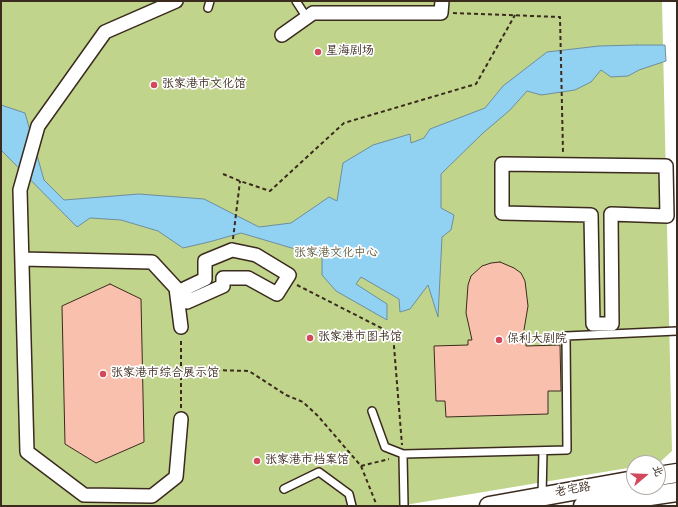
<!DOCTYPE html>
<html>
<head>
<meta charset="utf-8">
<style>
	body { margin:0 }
	#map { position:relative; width:678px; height:507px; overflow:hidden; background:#fff; font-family:"Gochi Hand","LXGW WenKai TC",sans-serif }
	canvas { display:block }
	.frame { position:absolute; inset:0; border:2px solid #3b2a1e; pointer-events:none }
	.north { position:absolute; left:626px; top:455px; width:40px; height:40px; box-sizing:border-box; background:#fff; border:1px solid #b1aaa5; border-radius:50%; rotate:71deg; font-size:11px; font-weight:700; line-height:16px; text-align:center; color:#3b2a1e }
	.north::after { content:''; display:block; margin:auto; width:14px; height:18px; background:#d1495b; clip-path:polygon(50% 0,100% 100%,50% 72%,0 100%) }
</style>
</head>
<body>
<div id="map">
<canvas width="678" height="507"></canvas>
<div class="frame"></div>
<div class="north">北</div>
</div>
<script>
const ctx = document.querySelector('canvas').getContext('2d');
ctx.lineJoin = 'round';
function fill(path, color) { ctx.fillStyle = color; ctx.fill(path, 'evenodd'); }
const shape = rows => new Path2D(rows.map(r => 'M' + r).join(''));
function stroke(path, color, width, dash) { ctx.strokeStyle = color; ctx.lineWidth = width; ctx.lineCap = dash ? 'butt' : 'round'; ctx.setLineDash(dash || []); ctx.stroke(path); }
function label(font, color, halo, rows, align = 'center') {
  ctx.font = font + ' "Gochi Hand","LXGW WenKai TC",sans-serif'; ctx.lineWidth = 3.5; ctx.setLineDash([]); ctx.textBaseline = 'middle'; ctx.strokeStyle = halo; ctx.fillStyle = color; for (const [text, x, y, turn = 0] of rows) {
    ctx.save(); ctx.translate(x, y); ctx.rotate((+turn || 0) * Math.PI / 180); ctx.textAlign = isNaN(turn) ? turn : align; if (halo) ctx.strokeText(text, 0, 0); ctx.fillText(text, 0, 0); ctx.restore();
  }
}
const green = shape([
	[1,1,662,1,672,451,659,463,634,463,634,467,399,506,1,506]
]);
const water = shape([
	[637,45,665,45,666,61,639,70,628,76,611,77,601,70,591,82,575,90,541,95,527,91,510,110,483,133,441,174,441,208,454,215,451,230,442,237,438,317,428,285,410,309,400,312,399,299,361,277,356,284,387,304,387,320,336,291,322,275,322,257,241,233,209,242,183,248,158,231,121,220,90,218,77,227,1,150,1,105,25,113,44,180,64,200,139,194,204,199,259,227,291,223,329,197,337,201,343,163,373,145,410,134,411,143,424,138,430,129,485,108,503,86,547,52,599,46,637,45]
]);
const building = shape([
	[500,262,514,268,521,273,525,281,528,306,524,330,521,339,526,339,526,346,560,345,561,391,548,391,548,414,446,417,445,401,436,401,434,346,468,345,468,340,472,340,466,313,468,285,471,276,482,266,491,263,500,262],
	[110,284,141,299,144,442,96,463,65,444,62,306,110,284]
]);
const path = shape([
	[453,13,560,17,563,152],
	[223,174,240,181,270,191,344,123,476,84,515,15],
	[233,239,240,181],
	[297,285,393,334,402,445],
	[181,371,212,370,249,371,286,395,303,402,318,416,361,466,377,506],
	[181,408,181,338],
	[361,466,389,459]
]);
const lane = shape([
	[296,1,307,18],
	[208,8,210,1],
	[372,411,385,447,403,454],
	[284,489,319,472,349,494,352,506],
	[542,497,543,451],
	[404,506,403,454,567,450,566,336,677,331]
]);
const street = shape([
	[176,1,105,32,38,126,20,190,27,452,84,495,152,496,176,477,181,419],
	[282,35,313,13,441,13,442,1],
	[502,164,666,166,667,216,611,214,612,324,593,324,591,215,502,213,502,164],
	[232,250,256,255,289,275,277,294,248,278,223,278,223,286,187,302,184,289,205,279,205,261,232,250],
	[22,259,152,262,176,288,181,327]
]);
const secondary = shape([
	[658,476,677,473],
	[489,506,634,480],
	[583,506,677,492]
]);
const markers = [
	[318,52,4,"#d1495b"],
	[154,85,4,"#d1495b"],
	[310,338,4,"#d1495b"],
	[499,340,4,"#d1495b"],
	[103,374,4,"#d1495b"],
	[257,461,4,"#d1495b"]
];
const poiNames = [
	["星海剧场",326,52],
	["张家港市文化馆",162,85],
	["张家港市图书馆",318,338],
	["保利大剧院",507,340],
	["张家港市综合展示馆",111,374],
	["张家港市档案馆",265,461]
];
const parkNames = [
	["张家港文化中心",336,254]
];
const streetNames = [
	["老宅路",573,491,-10]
];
fill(green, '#c0d58b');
fill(water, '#91d1f2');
stroke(water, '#6f8e9d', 1);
fill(building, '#f9c1ad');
stroke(building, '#3b2a1e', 1);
stroke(lane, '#3b2a1e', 10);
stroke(street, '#3b2a1e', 16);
stroke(secondary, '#3b2a1e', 21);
stroke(path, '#3b2a1e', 2, [4, 3]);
stroke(lane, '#fff', 7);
stroke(street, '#fff', 13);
stroke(secondary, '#fff', 18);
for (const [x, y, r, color] of markers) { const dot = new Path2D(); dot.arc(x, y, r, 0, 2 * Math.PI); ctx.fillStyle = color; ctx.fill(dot); stroke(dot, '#fff', 1.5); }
label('12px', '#3b2a1e', '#fff', poiNames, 'left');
label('12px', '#635d3f', '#fff', parkNames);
label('12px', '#3b2a1e', '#fff', streetNames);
</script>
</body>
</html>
